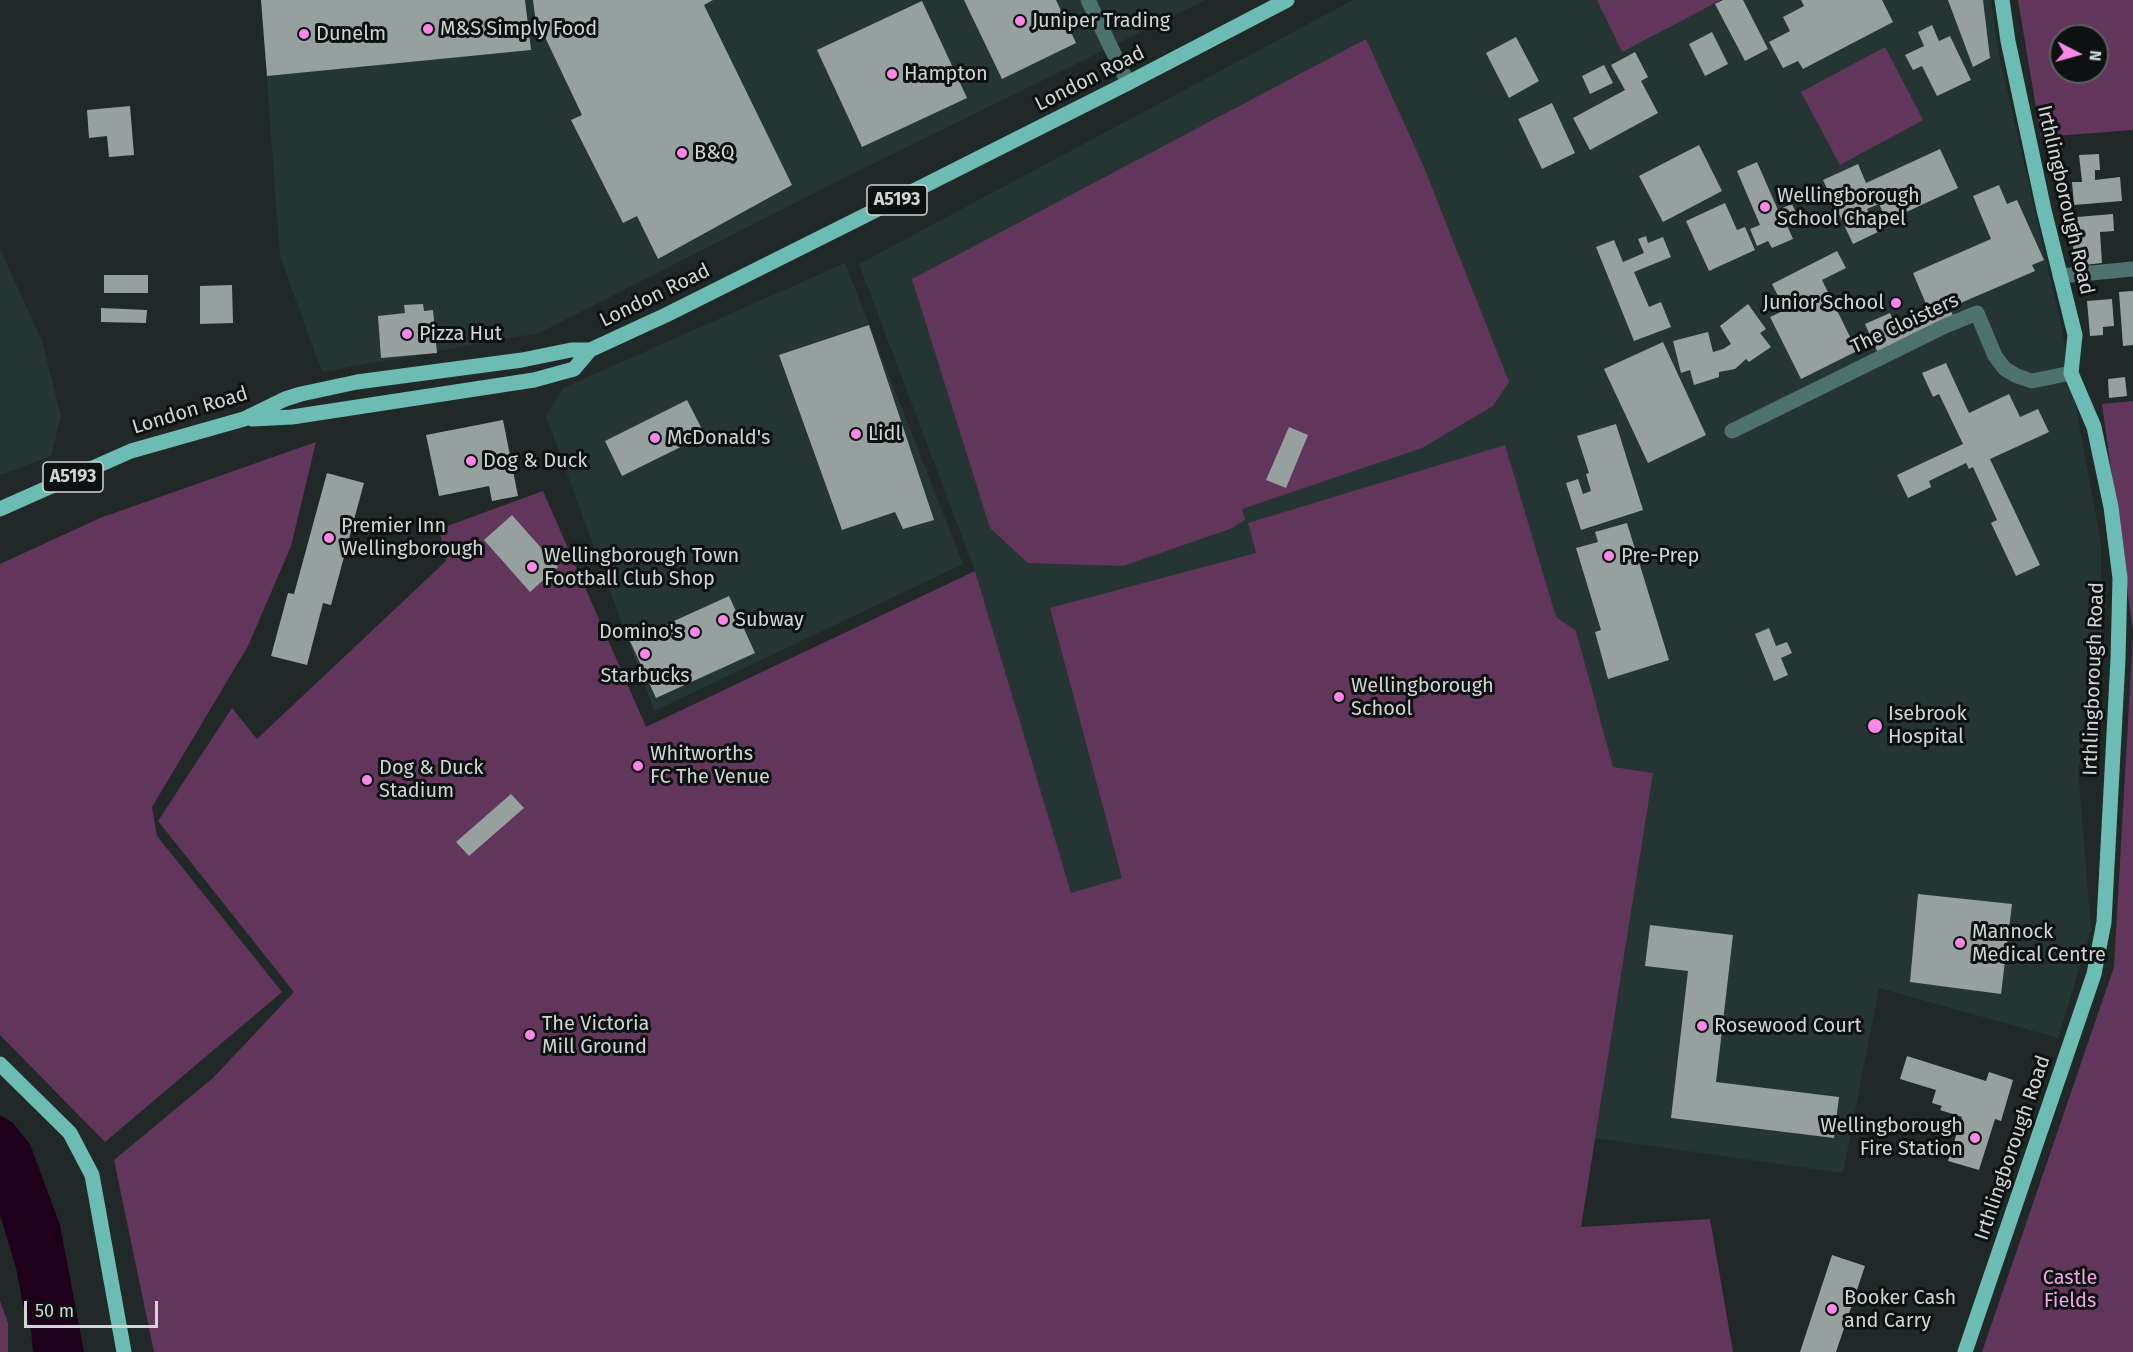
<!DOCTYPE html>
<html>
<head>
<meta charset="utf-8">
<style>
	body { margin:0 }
	#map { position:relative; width:2133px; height:1352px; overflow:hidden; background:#212928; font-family:"Fira Sans",sans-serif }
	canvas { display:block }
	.north { position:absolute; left:2049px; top:24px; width:60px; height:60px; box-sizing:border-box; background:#0e1111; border:2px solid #5c605f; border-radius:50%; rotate:96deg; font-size:16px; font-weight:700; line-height:24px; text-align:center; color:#d1d6d5 }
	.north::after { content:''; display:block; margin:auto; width:21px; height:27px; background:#f987e8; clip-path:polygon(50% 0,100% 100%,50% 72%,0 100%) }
	.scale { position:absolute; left:24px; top:1301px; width:134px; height:27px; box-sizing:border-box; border:3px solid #d1d6d5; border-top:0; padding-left:8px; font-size:18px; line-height:21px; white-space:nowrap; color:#d1d6d5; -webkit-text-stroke:4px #0e1111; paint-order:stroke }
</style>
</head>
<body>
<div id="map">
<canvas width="2133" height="1352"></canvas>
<div class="north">N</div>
<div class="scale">50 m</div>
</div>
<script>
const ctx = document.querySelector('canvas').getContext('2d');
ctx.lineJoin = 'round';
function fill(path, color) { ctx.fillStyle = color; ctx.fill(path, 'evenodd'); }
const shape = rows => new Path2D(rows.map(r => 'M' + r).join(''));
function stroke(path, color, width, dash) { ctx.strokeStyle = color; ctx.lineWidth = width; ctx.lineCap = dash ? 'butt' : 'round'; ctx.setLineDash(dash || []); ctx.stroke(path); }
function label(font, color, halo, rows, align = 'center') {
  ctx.font = font + ' "Fira Sans",sans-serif'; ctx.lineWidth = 6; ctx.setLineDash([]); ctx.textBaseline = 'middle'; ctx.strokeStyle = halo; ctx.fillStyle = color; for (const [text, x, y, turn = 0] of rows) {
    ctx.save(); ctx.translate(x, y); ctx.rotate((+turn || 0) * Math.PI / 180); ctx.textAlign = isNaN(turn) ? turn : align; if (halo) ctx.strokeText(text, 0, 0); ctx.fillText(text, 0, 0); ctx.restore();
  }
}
const built = shape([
	[261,0,1206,0,844,178,539,333,322,372,280,256],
	[1353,0,1991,0,1999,55,2060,320,2101,544,2101,683,2078,769,2091,930,2058,1038,1879,988,1843,1173,1595,1138,1581,1227,1168,1266,975,571,859,264],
	[0,249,42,341,61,416,51,456,0,475],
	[845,263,963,564,654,711,546,416,563,388]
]);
const green = shape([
	[1597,0,1721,0,1622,52],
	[2018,0,2133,0,2133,130,2041,137],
	[2061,36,2097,36,2097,72,2061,72],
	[1366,39,1423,165,1509,382,1493,406,1422,448,1242,509,1245,520,1230,529,1123,566,1028,563,990,528,912,279],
	[1885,47,1923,120,1840,165,1801,92],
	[2133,401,2133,631,2102,404],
	[316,442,291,546,248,646,152,807,157,836,282,992,105,1142,0,1035,0,564,100,518],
	[1505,445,1556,617,1576,631,1613,767,1653,773,1581,1227,1710,1219,1733,1352,154,1352,114,1160,213,1078,294,992,158,821,232,708,257,739,446,561,439,529,543,491,646,727,975,571,1071,893,1122,878,1050,608,1256,553,1248,523],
	[2133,635,2133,1352,1982,1352,2114,967],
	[0,1301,8,1323,8,1352,0,1352]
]);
const water = shape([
	[0,1115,13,1123,30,1144,60,1225,84,1352,33,1352,31,1330,23,1305,16,1268,0,1215]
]);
const building = shape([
	[261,0,525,0,531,50,267,76],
	[533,0,713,0,704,5,792,185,658,259,637,216,623,223,571,120,582,115,535,16],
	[964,0,1056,0,1076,43,1002,79],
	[1723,0,1743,0,1768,49,1745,61,1715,4],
	[1801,0,1882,0,1893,22,1803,69,1798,61,1783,68,1769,42,1790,31,1783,17,1804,6],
	[1948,0,1983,0,1990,58,1973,67],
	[922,1,967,98,862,147,817,50],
	[1932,25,1939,41,1950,36,1971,80,1937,96,1922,66,1913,70,1905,55,1924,46,1918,32],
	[1712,32,1728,64,1705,76,1689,44],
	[1516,37,1539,81,1509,98,1486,53],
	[1635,52,1648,77,1641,81,1658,113,1590,150,1573,118,1625,90,1611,65],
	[1604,65,1613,83,1590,94,1582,76],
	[1552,103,1575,153,1542,169,1518,119],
	[130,106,134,155,109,157,107,136,89,138,87,110],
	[1699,145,1722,191,1663,222,1639,176],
	[1940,149,1958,188,1887,221,1879,204,1867,209,1878,232,1853,244,1823,180,1858,164,1866,183],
	[2099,154,2100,170,2095,170,2095,180,2120,177,2122,201,2074,205,2072,182,2082,182,2079,155],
	[1757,162,1778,210,1792,204,1798,217,1786,223,1793,239,1772,248,1768,241,1757,246,1750,229,1760,225,1737,171],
	[1999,185,2007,204,2017,200,2044,260,2032,265,2035,271,1949,308,1955,319,1878,353,1865,324,1890,313,1896,326,1929,311,1913,273,1991,239,1973,196],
	[1725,203,1737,230,1745,227,1755,250,1709,271,1686,221],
	[2113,214,2114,231,2100,232,2102,263,2075,266,2072,235,2078,234,2077,217],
	[1646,236,1648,243,1663,237,1671,257,1634,272,1649,307,1661,302,1671,327,1634,341,1596,247,1614,240,1623,262,1644,253,1638,239],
	[1837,251,1846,268,1822,280,1857,351,1801,379,1770,317,1785,310,1772,284],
	[104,275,148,275,148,293,104,293],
	[232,285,233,323,200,324,200,286],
	[2133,291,2133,345,2123,346,2119,292],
	[2112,299,2114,326,2103,327,2103,335,2090,336,2087,301],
	[423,304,424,311,433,310,437,353,381,358,378,316,405,313,404,305],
	[1748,304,1766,329,1760,333,1771,347,1749,362,1746,359,1735,369,1719,372,1719,377,1694,385,1690,370,1681,373,1673,341,1708,332,1713,352,1723,349,1731,344,1720,326],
	[101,308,147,310,146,323,101,322],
	[869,325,934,520,903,529,895,512,842,530,779,355],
	[1663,342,1706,435,1648,463,1604,369],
	[1946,363,1969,413,2009,394,2020,417,2038,409,2049,432,1990,459,2040,565,2016,576,1991,523,1997,520,1973,467,1969,469,1966,463,1929,481,1931,487,1908,498,1897,475,1963,444,1939,394,1933,397,1922,373],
	[2125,377,2127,396,2109,398,2108,379],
	[687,400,705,435,622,476,605,441],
	[503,420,518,496,492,501,489,486,439,496,426,435],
	[1616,424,1643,510,1581,530,1566,483,1578,479,1583,494,1591,491,1586,474,1589,473,1577,436],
	[1289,427,1308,435,1286,488,1266,480],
	[327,473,364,483,331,605,323,603,307,665,271,656,288,593,294,594],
	[512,515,558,567,530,592,484,540],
	[1627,523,1669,660,1608,679,1595,632,1601,630,1576,548,1598,542,1595,532],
	[729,596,755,653,656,698,630,641],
	[1769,628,1776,646,1787,642,1792,653,1781,658,1788,675,1774,681,1755,634],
	[511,794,524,808,469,856,456,842],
	[1918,894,2012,904,2001,994,1910,982],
	[1650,925,1733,935,1716,1082,1839,1097,1834,1138,1671,1118,1688,971,1645,966],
	[1907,1056,1986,1081,1989,1072,2013,1080,2001,1121,1995,1119,1979,1170,1948,1161,1962,1117,1940,1110,1942,1106,1932,1103,1936,1090,1900,1079],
	[1832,1255,1865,1266,1836,1352,1800,1352]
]);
const minor = shape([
	[1088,0,1128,83],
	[2060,276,2133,269],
	[1732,431,1945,326,1977,313,1995,356,2005,369,2017,376,2032,381,2071,373]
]);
const major = shape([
	[252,419,292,417,534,380,574,369,590,350],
	[0,509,131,451,244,419,285,399,301,394,357,382,522,360,571,350,590,350,666,315,862,217,1128,83,1287,0],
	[0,1064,70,1133,92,1175,124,1352],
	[1965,1352,2094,974,2104,922,2118,659,2120,578,2111,507,2094,427,2071,373,2075,335,2044,210,2008,41,2002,0]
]);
const markers = [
	[1020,21,6,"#f987e8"],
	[428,29,6,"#f987e8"],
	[304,34,6,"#f987e8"],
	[892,74,6,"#f987e8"],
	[682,153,6,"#f987e8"],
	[1765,207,6,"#f987e8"],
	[1896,303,6,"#f987e8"],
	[407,334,6,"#f987e8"],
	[856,434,6,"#f987e8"],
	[655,438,6,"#f987e8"],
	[471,461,6,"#f987e8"],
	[329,538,6,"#f987e8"],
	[1609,556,6,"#f987e8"],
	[532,567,6,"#f987e8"],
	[723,620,6,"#f987e8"],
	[695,632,6,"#f987e8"],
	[645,654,6,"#f987e8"],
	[1339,697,6,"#f987e8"],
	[1875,726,8,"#f987e8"],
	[638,766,6,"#f987e8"],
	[367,780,6,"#f987e8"],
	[1960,943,6,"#f987e8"],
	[1702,1026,6,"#f987e8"],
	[530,1035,6,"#f987e8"],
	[1975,1138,6,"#f987e8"],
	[1832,1309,6,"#f987e8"]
];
const shields = [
	[897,200,60],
	[73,477,60]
];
const shieldNames = [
	["A5193",897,200],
	["A5193",73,477]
];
const poiNames = [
	["Juniper Trading",1032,21],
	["M&S Simply Food",440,29],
	["Dunelm",316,34],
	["Hampton",904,74],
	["B&Q",694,153],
	["Wellingborough",1777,196],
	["School Chapel",1777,219],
	["Junior School",1884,303,"right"],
	["Pizza Hut",419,334],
	["Lidl",868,434],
	["McDonald's",667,438],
	["Dog & Duck",483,461],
	["Premier Inn",341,526],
	["Wellingborough",341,549],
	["Wellingborough Town",544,556],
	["Football Club Shop",544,579],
	["Pre-Prep",1621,556],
	["Subway",735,620],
	["Domino's",683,632,"right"],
	["Starbucks",645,676,"center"],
	["Wellingborough",1351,686],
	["School",1351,709],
	["Isebrook",1888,714],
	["Hospital",1888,737],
	["Whitworths",650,754],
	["FC The Venue",650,777],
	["Dog & Duck",379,768],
	["Stadium",379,791],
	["Mannock",1972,932],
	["Medical Centre",1972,955],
	["The Victoria",542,1024],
	["Mill Ground",542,1047],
	["Rosewood Court",1714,1026],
	["Wellingborough",1963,1126,"right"],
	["Fire Station",1963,1149,"right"],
	["Booker Cash",1844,1298],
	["and Carry",1844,1321]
];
const streetNames = [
	["London Road",1090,79,-27],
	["Irthlingborough Road",2065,200,77],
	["London Road",655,296,-26],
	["The Cloisters",1905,324,-25],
	["London Road",190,411,-17],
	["Irthlingborough Road",2094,679,-88],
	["Irthlingborough Road",2013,1148,-71]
];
const parkNames = [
	["Castle",2070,1278],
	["Fields",2070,1301]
];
fill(built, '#253533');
fill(green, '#61365a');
fill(water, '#1f001b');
fill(building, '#96a09f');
stroke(minor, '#4d716d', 15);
stroke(major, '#6cbcb3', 15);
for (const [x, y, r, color] of markers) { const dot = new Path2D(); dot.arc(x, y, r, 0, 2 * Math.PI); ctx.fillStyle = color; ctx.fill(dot); stroke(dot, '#0e1111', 2); }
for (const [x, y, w] of shields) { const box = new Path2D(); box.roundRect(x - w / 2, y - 15, w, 30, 4.5); ctx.fillStyle = '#0e1111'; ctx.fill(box); stroke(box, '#d1d6d5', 1.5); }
label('bold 18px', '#d1d6d5', null, shieldNames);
label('20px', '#d1d6d5', '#0e1111', poiNames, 'left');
label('20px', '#d1d6d5', '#0e1111', streetNames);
label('20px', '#f3a4e5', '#0e1111', parkNames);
</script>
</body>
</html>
